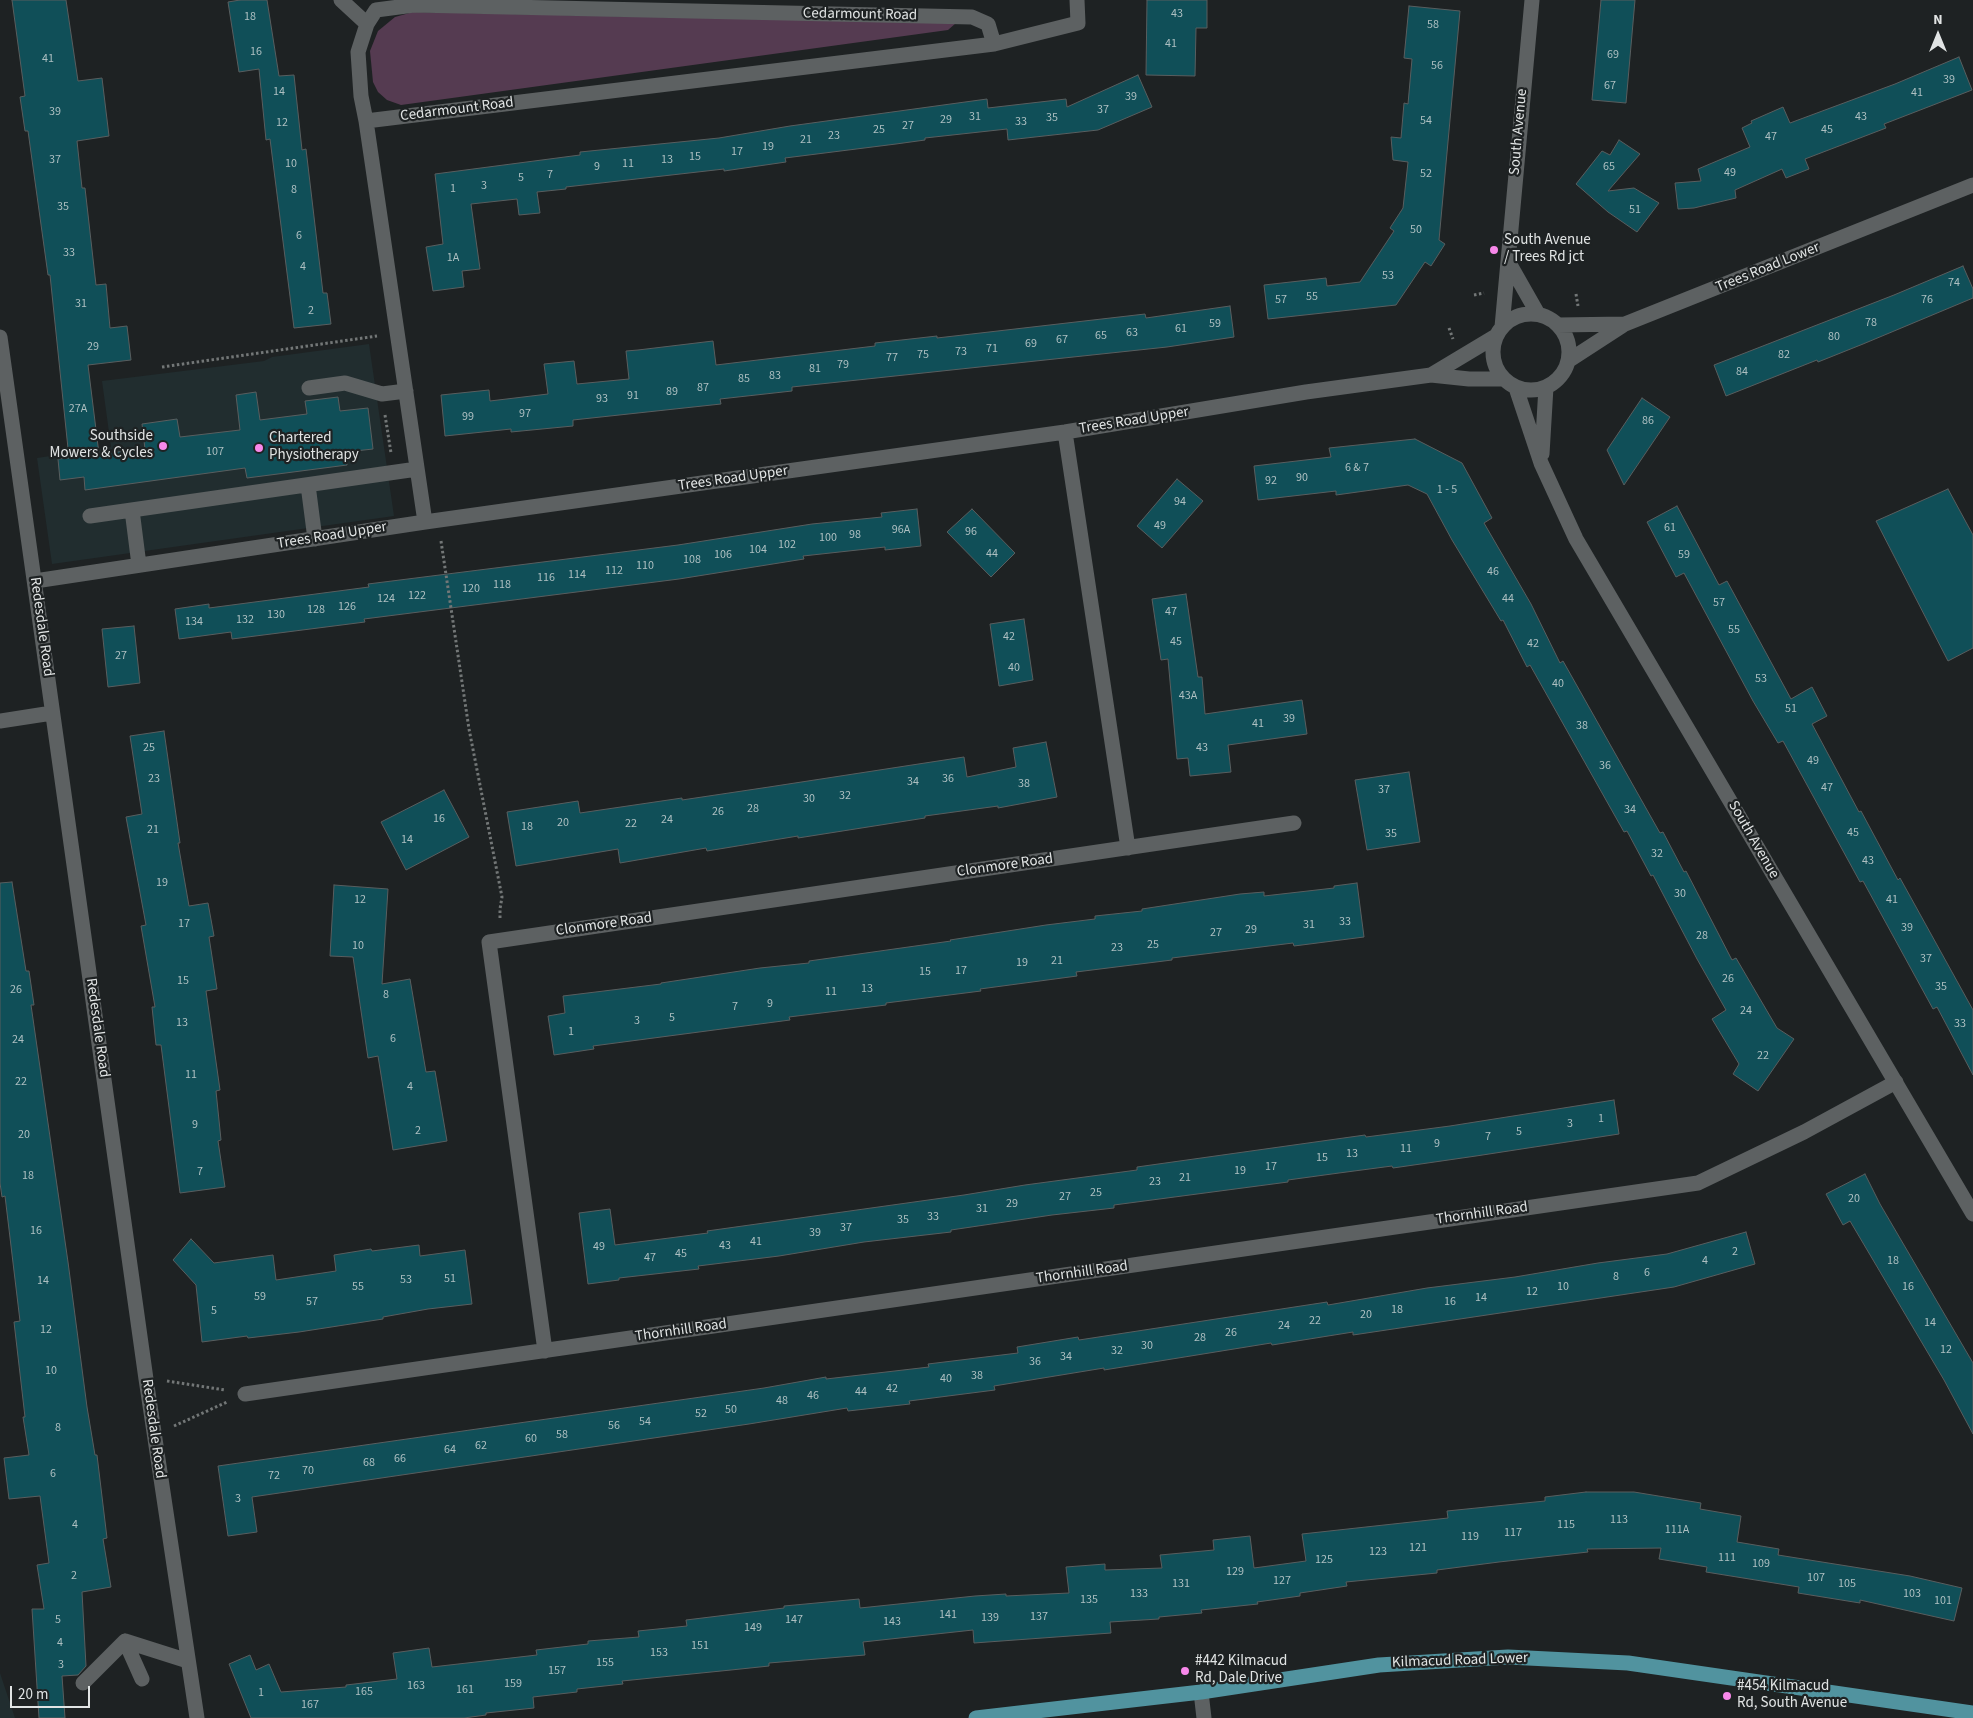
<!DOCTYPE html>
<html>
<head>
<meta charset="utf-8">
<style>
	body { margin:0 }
	#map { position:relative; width:1973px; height:1718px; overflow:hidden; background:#1e2223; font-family:"Source Sans 3",sans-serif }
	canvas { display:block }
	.north { position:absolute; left:1913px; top:10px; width:50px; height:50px; -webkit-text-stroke:4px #1e2223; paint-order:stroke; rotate:0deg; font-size:14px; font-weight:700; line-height:20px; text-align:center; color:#e1e4e4 }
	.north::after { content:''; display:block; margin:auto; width:18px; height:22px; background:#e1e4e4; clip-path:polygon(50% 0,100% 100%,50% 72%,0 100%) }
	.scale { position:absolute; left:10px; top:1686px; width:80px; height:22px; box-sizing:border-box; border:2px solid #e1e4e4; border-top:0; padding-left:6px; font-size:15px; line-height:18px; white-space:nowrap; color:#e1e4e4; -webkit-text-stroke:4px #1e2223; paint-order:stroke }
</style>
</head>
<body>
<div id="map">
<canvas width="1973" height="1718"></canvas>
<div class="north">N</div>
<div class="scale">20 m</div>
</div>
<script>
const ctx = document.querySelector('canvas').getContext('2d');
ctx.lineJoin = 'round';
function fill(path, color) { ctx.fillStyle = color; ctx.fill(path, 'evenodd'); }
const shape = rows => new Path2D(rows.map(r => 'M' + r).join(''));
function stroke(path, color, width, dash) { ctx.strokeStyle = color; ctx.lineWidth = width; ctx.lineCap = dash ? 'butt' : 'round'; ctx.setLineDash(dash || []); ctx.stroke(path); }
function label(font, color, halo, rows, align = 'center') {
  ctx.font = font + ' "Source Sans 3",sans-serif'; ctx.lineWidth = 4.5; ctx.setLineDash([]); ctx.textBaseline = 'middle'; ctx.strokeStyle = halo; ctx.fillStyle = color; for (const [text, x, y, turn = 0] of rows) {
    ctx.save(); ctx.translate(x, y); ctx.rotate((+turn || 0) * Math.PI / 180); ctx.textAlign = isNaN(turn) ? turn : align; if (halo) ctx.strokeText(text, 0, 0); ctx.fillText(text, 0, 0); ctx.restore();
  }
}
const built = shape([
	[369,344,394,516,52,564,37,458,111,447,102,381,264,361,272,357],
	[0,1673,15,1718,0,1718]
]);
const green = shape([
	[413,12,956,23,948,30,401,105,387,100,378,92,373,82,370,51,378,31,395,17]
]);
const building = shape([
	[12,0,66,0,78,81,102,78,109,136,77,141,82,188,85,188,96,285,106,284,110,328,127,326,131,360,88,365,99,454,145,449,142,424,177,419,180,437,240,430,236,395,256,392,260,420,307,414,305,401,338,397,340,411,368,408,373,449,346,452,347,465,247,478,245,468,85,490,84,477,60,480,58,459,69,458,50,275,48,275,28,131,25,131,20,97,25,96,12,0],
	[240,0,267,0,279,76,294,75,302,150,306,149,323,293,327,293,331,324,294,328,270,139,266,140,259,69,239,72,228,2,240,0],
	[1147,0,1207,0,1207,28,1196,28,1195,76,1146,75,1147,0],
	[1601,0,1635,0,1626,103,1592,100,1601,0],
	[1409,6,1460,11,1439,240,1445,244,1431,266,1425,262,1396,305,1268,319,1264,285,1326,278,1327,286,1360,282,1394,231,1390,228,1403,208,1408,162,1393,160,1391,137,1401,138,1404,103,1408,104,1412,59,1404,58,1409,6],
	[1959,57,1972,90,1884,124,1886,128,1805,159,1809,169,1786,178,1782,169,1735,190,1736,198,1694,208,1678,209,1675,183,1701,181,1698,169,1750,147,1742,128,1752,123,1751,121,1783,107,1790,123,1895,84,1959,57],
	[1138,75,1152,107,1098,130,1008,140,1007,129,925,138,925,140,896,144,785,158,786,162,724,171,724,169,566,187,566,189,537,192,540,213,519,215,517,199,471,204,480,269,462,271,464,287,433,291,426,247,443,244,435,174,580,155,580,152,719,138,790,126,987,99,988,108,1066,99,1067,107,1138,75],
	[1619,140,1640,154,1608,191,1634,188,1659,203,1637,232,1608,212,1576,184,1602,151,1610,155,1619,140],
	[1963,266,1973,289,1973,298,1863,344,1818,362,1817,360,1726,396,1714,365,1894,295,1963,266],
	[1230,306,1234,337,1167,347,792,387,792,391,720,399,721,404,573,420,573,426,511,432,511,429,445,436,441,395,489,390,490,401,548,394,544,364,574,361,577,384,629,379,626,351,638,350,713,341,716,365,875,346,875,343,937,336,937,338,1145,314,1146,318,1230,306],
	[1642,398,1670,417,1624,485,1607,450,1642,398],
	[1415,439,1462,463,1492,518,1484,523,1531,604,1560,663,1563,661,1660,833,1663,832,1684,872,1686,871,1732,960,1736,958,1777,1028,1794,1039,1758,1091,1733,1074,1739,1064,1712,1019,1726,1010,1697,959,1653,875,1651,876,1627,831,1624,832,1530,665,1527,667,1503,620,1501,621,1452,540,1427,494,1408,485,1336,495,1336,491,1258,500,1254,466,1331,457,1329,448,1415,439],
	[1177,479,1203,501,1162,548,1137,526,1177,479],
	[1948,489,1973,535,1973,648,1948,661,1876,521,1948,489],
	[1677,506,1719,585,1727,581,1791,699,1812,687,1827,716,1812,724,1859,812,1861,811,1898,880,1900,878,1973,1010,1973,1075,1937,1007,1933,1009,1863,881,1860,882,1783,741,1778,743,1753,701,1684,573,1676,577,1647,522,1677,506],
	[917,509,921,546,885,550,885,547,803,556,804,559,679,579,364,619,365,622,232,639,231,632,179,639,175,609,209,604,209,608,369,587,368,584,678,545,812,524,882,517,881,513,917,509],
	[972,509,1015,553,991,577,947,532,972,509],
	[1186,594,1198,677,1202,677,1205,714,1302,700,1307,734,1228,745,1231,772,1190,776,1188,758,1177,759,1168,659,1161,660,1152,599,1186,594],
	[1024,619,1033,680,999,686,990,624,1024,619],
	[134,626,140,683,108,687,102,629,134,626],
	[164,731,180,843,178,843,189,906,208,903,214,936,209,937,217,989,206,991,220,1090,216,1091,221,1140,218,1141,225,1187,180,1193,161,1045,156,1045,152,1007,155,1007,141,926,146,925,126,817,142,814,130,736,164,731],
	[1046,742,1057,797,998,808,998,806,925,816,925,818,798,838,798,836,707,851,706,848,620,863,618,849,516,866,507,812,578,801,580,813,682,798,682,800,769,787,964,757,967,777,1016,767,1013,748,1046,742],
	[1409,772,1420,842,1367,850,1355,780,1409,772],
	[444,790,469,837,406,870,381,822,444,790],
	[12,882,26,971,29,971,34,1005,31,1005,68,1262,87,1407,95,1455,97,1455,107,1538,103,1539,111,1587,82,1592,86,1666,78,1675,62,1676,65,1718,39,1718,32,1609,44,1609,37,1565,49,1563,40,1496,9,1499,4,1458,29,1455,23,1417,25,1417,14,1322,20,1321,5,1196,2,1197,0,1183,0,883,12,882],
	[1357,883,1364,937,1294,946,1293,943,1172,958,1172,960,1076,972,1077,976,980,989,981,991,886,1003,886,1005,789,1017,790,1020,593,1046,594,1049,554,1055,548,1016,565,1013,563,996,661,984,661,983,760,968,809,963,809,961,951,941,950,940,1046,925,1095,919,1095,916,1142,911,1142,909,1240,894,1264,892,1264,896,1334,888,1334,886,1357,883],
	[334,885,388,889,382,984,410,979,426,1072,435,1071,447,1141,393,1150,378,1056,368,1058,353,957,330,956,334,885],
	[1614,1100,1619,1134,1476,1156,1393,1168,1392,1166,1339,1173,1288,1180,1288,1182,1114,1205,1114,1208,1052,1215,951,1230,951,1232,864,1242,779,1256,698,1266,699,1269,619,1278,619,1280,588,1284,579,1213,610,1209,615,1245,708,1233,707,1231,964,1195,1025,1185,1137,1170,1137,1167,1365,1135,1366,1137,1450,1126,1614,1100],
	[1865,1174,1880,1204,1973,1363,1973,1434,1944,1380,1850,1221,1843,1225,1826,1194,1865,1174],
	[1746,1232,1755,1264,1674,1287,1353,1335,1353,1332,1272,1345,1271,1343,1104,1370,1104,1368,994,1386,995,1390,909,1401,910,1404,848,1411,847,1408,749,1424,252,1497,257,1532,228,1536,218,1466,764,1388,826,1377,826,1379,929,1367,928,1364,1018,1353,1017,1347,1078,1337,1079,1340,1327,1302,1328,1305,1427,1288,1515,1277,1598,1263,1667,1254,1746,1232],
	[191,1239,214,1263,273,1255,276,1280,336,1271,334,1255,371,1249,372,1251,419,1245,420,1256,465,1250,472,1304,428,1309,383,1317,383,1319,299,1332,248,1338,247,1336,202,1342,196,1285,173,1260,191,1239],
	[1586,1492,1634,1492,1701,1503,1700,1509,1741,1516,1737,1542,1779,1549,1778,1555,1910,1576,1962,1588,1954,1621,1860,1600,1860,1603,1798,1593,1799,1587,1706,1572,1707,1567,1659,1559,1661,1548,1587,1549,1588,1552,1499,1562,1437,1570,1437,1573,1346,1582,1347,1586,1300,1593,1300,1596,1257,1602,1258,1604,1201,1610,1202,1613,1159,1617,1159,1619,1110,1622,1111,1633,974,1643,973,1630,863,1642,865,1655,769,1663,769,1666,731,1670,622,1681,623,1684,577,1689,577,1692,533,1697,534,1708,486,1713,486,1715,464,1718,251,1718,229,1664,250,1655,256,1670,269,1664,281,1692,346,1687,346,1685,397,1679,393,1653,429,1648,432,1667,537,1655,536,1650,588,1644,588,1641,639,1637,638,1631,687,1626,686,1620,784,1608,784,1606,859,1599,860,1608,975,1596,1006,1594,1006,1596,1069,1593,1066,1567,1105,1564,1105,1570,1162,1568,1160,1555,1214,1550,1213,1540,1250,1536,1254,1568,1306,1561,1302,1534,1448,1518,1447,1511,1545,1501,1545,1497,1586,1492]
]);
const path = shape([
	[1576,294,1578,306],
	[1474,295,1484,293],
	[1449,328,1453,339],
	[162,367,377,336],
	[385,415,391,453],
	[441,541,469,729,502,897,500,909,500,919],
	[167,1381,225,1390],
	[174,1426,227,1402]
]);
const minor = shape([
	[341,0,367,24],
	[366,121,361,96,358,52,367,24,376,10,414,5,972,17,988,24,994,44],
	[1509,263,1538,314],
	'1493 352a38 38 0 1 1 76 0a38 38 0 1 1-76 0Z',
	[1558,325,1625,324],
	[1502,327,1532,0],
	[0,337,146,1379,197,1718],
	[1568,361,1625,324,1973,185],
	[1431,375,1496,336],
	[309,388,345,383,382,394,406,391],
	[1516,388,1541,463,1576,539,1973,1214],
	[1065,432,1128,848],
	[1542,454,1546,387],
	[308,485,315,539],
	[132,510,139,565],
	[90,516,417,469],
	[425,522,366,121,994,44,1078,23,1077,0],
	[35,581,425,522,1065,432,1306,392,1431,375,1469,379,1504,379],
	[0,721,52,713],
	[545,1351,489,942,1294,823],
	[245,1394,1698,1183,1804,1132,1896,1082],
	[142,1679,125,1641,188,1661],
	[83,1683,125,1641],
	[1201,1692,1204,1718]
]);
const major = shape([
	[976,1718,1201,1692,1379,1665,1508,1657,1628,1663,1973,1713]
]);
const markers = [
	[1494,250,5,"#f888ea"],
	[163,446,5,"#f888ea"],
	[259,448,5,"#f888ea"],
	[1185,1671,5,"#f888ea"],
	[1727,1696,5,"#f888ea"]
];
const numberNames = [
	["43",1177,14],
	["18",250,17],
	["58",1433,25],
	["41",1171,44],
	["16",256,52],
	["69",1613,55],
	["41",48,59],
	["56",1437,66],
	["39",1949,80],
	["67",1610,86],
	["14",279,92],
	["41",1917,93],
	["39",1131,97],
	["37",1103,110],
	["39",55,112],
	["31",975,117],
	["43",1861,117],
	["35",1052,118],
	["29",946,120],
	["54",1426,121],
	["33",1021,122],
	["12",282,123],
	["27",908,126],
	["25",879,130],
	["45",1827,130],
	["23",834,136],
	["47",1771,137],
	["21",806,140],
	["19",768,147],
	["17",737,152],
	["15",695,157],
	["37",55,160],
	["13",667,160],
	["10",291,164],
	["11",628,164],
	["9",597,167],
	["65",1609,167],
	["49",1730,173],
	["52",1426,174],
	["7",550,175],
	["5",521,178],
	["3",484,186],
	["1",453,189],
	["8",294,190],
	["35",63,207],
	["51",1635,210],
	["50",1416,230],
	["6",299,236],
	["33",69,253],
	["1A",453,258],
	["4",303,267],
	["53",1388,276],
	["74",1954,283],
	["55",1312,297],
	["57",1281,300],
	["76",1927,300],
	["31",81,304],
	["2",311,311],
	["78",1871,323],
	["59",1215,324],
	["61",1181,329],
	["63",1132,333],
	["65",1101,336],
	["80",1834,337],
	["67",1062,340],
	["69",1031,344],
	["29",93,347],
	["71",992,349],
	["73",961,352],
	["75",923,355],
	["82",1784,355],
	["77",892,358],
	["79",843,365],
	["81",815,369],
	["84",1742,372],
	["83",775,376],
	["85",744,379],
	["87",703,388],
	["89",672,392],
	["91",633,396],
	["93",602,399],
	["27A",78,409],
	["97",525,414],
	["99",468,417],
	["86",1648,421],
	["107",215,452],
	["6 & 7",1357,468],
	["90",1302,478],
	["92",1271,481],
	["1 - 5",1447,490],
	["94",1180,502],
	["49",1160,526],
	["61",1670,528],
	["96A",901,530],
	["96",971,532],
	["98",855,535],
	["100",828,538],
	["102",787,545],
	["104",758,550],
	["44",992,554],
	["106",723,555],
	["59",1684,555],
	["108",692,560],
	["110",645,566],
	["112",614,571],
	["46",1493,572],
	["114",577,575],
	["116",546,578],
	["118",502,585],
	["120",471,589],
	["122",417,596],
	["124",386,599],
	["44",1508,599],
	["57",1719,603],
	["126",347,607],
	["128",316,610],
	["47",1171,612],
	["130",276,615],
	["132",245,620],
	["134",194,622],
	["55",1734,630],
	["42",1009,637],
	["45",1176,642],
	["42",1533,644],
	["27",121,656],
	["40",1014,668],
	["53",1761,679],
	["40",1558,684],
	["43A",1188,696],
	["51",1791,709],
	["39",1289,719],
	["41",1258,724],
	["38",1582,726],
	["25",149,748],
	["43",1202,748],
	["49",1813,761],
	["36",1605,766],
	["23",154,779],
	["36",948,779],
	["34",913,782],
	["38",1024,784],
	["47",1827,788],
	["37",1384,790],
	["32",845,796],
	["30",809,799],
	["28",753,809],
	["34",1630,810],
	["26",718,812],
	["16",439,819],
	["24",667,820],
	["20",563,823],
	["22",631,824],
	["18",527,827],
	["21",153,830],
	["45",1853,833],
	["35",1391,834],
	["14",407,840],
	["32",1657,854],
	["43",1868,861],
	["19",162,883],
	["30",1680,894],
	["12",360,900],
	["41",1892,900],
	["33",1345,922],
	["17",184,924],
	["31",1309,925],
	["39",1907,928],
	["29",1251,930],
	["27",1216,933],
	["28",1702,936],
	["25",1153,945],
	["10",358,946],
	["23",1117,948],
	["37",1926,959],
	["21",1057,961],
	["19",1022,963],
	["17",961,971],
	["15",925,972],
	["26",1728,979],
	["15",183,981],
	["35",1941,987],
	["13",867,989],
	["26",16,990],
	["11",831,992],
	["8",386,995],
	["9",770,1004],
	["7",735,1007],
	["24",1746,1011],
	["5",672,1018],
	["3",637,1021],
	["13",182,1023],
	["33",1960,1024],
	["1",571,1032],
	["6",393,1039],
	["24",18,1040],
	["22",1763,1056],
	["11",191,1075],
	["22",21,1082],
	["4",410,1087],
	["1",1601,1119],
	["3",1570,1124],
	["9",195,1125],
	["2",418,1131],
	["5",1519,1132],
	["20",24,1135],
	["7",1488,1137],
	["9",1437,1144],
	["11",1406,1149],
	["13",1352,1154],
	["15",1322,1158],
	["17",1271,1167],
	["19",1240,1171],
	["7",200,1172],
	["18",28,1176],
	["21",1185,1178],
	["23",1155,1182],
	["25",1096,1193],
	["27",1065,1197],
	["20",1854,1199],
	["29",1012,1204],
	["31",982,1209],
	["33",933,1217],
	["35",903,1220],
	["37",846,1228],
	["16",36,1231],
	["39",815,1233],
	["41",756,1242],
	["43",725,1246],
	["49",599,1247],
	["2",1735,1252],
	["45",681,1254],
	["47",650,1258],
	["4",1705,1261],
	["18",1893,1261],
	["6",1647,1273],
	["8",1616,1277],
	["51",450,1279],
	["53",406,1280],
	["14",43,1281],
	["55",358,1287],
	["10",1563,1287],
	["16",1908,1287],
	["12",1532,1292],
	["59",260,1297],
	["14",1481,1298],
	["57",312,1302],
	["16",1450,1302],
	["18",1397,1310],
	["5",214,1311],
	["20",1366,1315],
	["22",1315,1321],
	["14",1930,1323],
	["24",1284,1326],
	["12",46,1330],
	["26",1231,1333],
	["28",1200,1338],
	["30",1147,1346],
	["12",1946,1350],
	["32",1117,1351],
	["34",1066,1357],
	["36",1035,1362],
	["10",51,1371],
	["38",977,1376],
	["40",946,1379],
	["42",892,1389],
	["44",861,1392],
	["46",813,1396],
	["48",782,1401],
	["50",731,1410],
	["52",701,1414],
	["54",645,1422],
	["56",614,1426],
	["8",58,1428],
	["58",562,1435],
	["60",531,1439],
	["62",481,1446],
	["64",450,1450],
	["66",400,1459],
	["68",369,1463],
	["70",308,1471],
	["6",53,1474],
	["72",274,1476],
	["3",238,1499],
	["113",1619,1520],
	["4",75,1525],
	["115",1566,1525],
	["111A",1677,1530],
	["117",1513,1533],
	["119",1470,1537],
	["121",1418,1548],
	["123",1378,1552],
	["111",1727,1558],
	["125",1324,1560],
	["109",1761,1564],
	["129",1235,1572],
	["2",74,1576],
	["107",1816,1578],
	["127",1282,1581],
	["131",1181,1584],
	["105",1847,1584],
	["133",1139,1594],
	["103",1912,1594],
	["135",1089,1600],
	["101",1943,1601],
	["141",948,1615],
	["137",1039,1617],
	["139",990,1618],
	["5",58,1620],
	["147",794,1620],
	["143",892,1622],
	["149",753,1628],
	["4",60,1643],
	["151",700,1646],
	["153",659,1653],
	["155",605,1663],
	["3",61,1665],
	["157",557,1671],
	["159",513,1684],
	["163",416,1686],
	["161",465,1690],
	["165",364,1692],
	["1",261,1693],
	["167",310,1705]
];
const streetNames = [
	["Cedarmount Road",860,15,1],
	["Cedarmount Road",457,110,-7],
	["South Avenue",1519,132,-85],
	["Trees Road Lower",1768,268,-22],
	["Trees Road Upper",1134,421,-9],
	["Trees Road Upper",733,479,-8],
	["Trees Road Upper",332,536,-9],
	["Redesdale Road",41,627,82],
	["South Avenue",1753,840,60],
	["Clonmore Road",1005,866,-8],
	["Clonmore Road",604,925,-8],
	["Redesdale Road",97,1028,82],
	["Thornhill Road",1482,1214,-8],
	["Thornhill Road",1082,1273,-8],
	["Thornhill Road",681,1331,-8],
	["Redesdale Road",153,1429,82],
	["Kilmacud Road Lower",1460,1661,-2]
];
const poiNames = [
	["South Avenue",1504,241],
	["/ Trees Rd jct",1504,258],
	["Southside",153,437,"right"],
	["Mowers & Cycles",153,454,"right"],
	["Chartered",269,439],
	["Physiotherapy",269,456],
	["#442 Kilmacud",1195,1662],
	["Rd, Dale Drive",1195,1679],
	["#454 Kilmacud",1737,1687],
	["Rd, South Avenue",1737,1704]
];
fill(built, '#212d2f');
fill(green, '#553b51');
fill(building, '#104f58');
stroke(building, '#595e5f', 1);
stroke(path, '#737777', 3, [2.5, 2.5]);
stroke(minor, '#5d6162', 15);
stroke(major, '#51939f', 15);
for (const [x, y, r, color] of markers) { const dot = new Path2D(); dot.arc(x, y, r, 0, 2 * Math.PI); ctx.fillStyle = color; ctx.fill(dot); stroke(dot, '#1e2223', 2); }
label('12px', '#adbfc1', null, numberNames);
label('15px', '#e1e4e4', '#1e2223', streetNames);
label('15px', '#e1e4e4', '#1e2223', poiNames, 'left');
</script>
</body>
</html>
